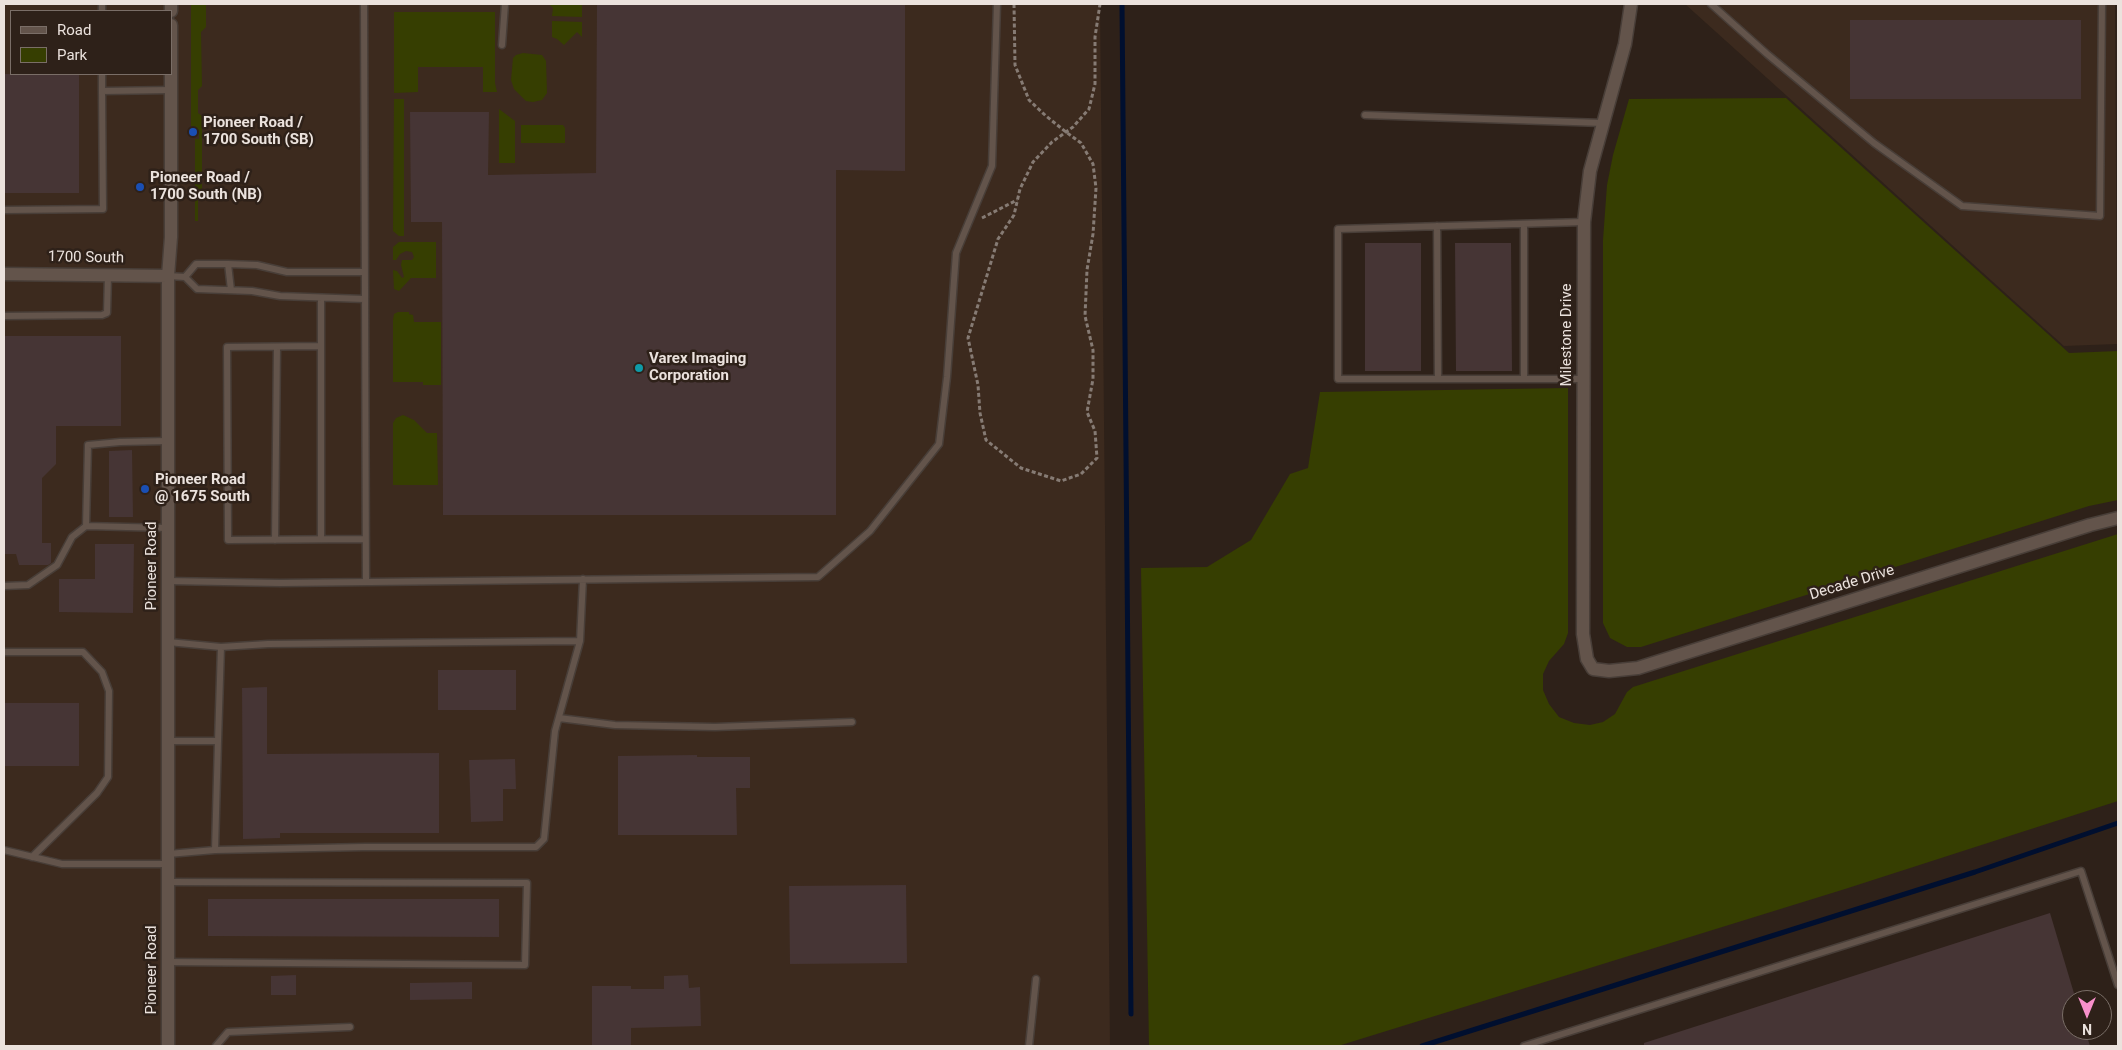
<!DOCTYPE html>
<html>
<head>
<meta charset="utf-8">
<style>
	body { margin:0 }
	#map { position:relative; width:2122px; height:1050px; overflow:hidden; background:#2e2119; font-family:Roboto,sans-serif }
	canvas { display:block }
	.frame { position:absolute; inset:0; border:5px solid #ebe2dd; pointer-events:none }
	.legend { position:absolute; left:10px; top:10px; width:162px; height:65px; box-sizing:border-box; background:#2e2119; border:1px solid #7a6e67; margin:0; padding:6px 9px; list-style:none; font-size:15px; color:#ebe2dd }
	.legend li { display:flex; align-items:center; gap:10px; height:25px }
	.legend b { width:25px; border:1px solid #7a6e67 }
	.north { position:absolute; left:2062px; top:990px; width:50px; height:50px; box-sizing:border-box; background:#2e2119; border:1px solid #7a6e67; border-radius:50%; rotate:180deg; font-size:14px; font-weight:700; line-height:20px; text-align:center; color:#ebe2dd }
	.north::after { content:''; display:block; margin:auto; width:18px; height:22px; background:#f890cb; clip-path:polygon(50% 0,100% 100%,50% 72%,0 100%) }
</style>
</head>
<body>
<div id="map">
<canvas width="2122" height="1050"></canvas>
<div class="frame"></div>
<ul class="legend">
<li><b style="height:6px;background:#63544b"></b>Road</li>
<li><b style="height:14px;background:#363e01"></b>Park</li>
</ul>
<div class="north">N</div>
</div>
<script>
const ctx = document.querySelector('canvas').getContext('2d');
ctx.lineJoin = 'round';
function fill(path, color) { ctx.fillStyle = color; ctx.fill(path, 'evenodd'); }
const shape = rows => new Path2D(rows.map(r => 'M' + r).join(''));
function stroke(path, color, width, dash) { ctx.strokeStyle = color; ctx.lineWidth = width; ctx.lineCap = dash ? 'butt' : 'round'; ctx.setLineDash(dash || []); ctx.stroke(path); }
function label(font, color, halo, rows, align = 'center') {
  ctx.font = font + ' Roboto,sans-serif'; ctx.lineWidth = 5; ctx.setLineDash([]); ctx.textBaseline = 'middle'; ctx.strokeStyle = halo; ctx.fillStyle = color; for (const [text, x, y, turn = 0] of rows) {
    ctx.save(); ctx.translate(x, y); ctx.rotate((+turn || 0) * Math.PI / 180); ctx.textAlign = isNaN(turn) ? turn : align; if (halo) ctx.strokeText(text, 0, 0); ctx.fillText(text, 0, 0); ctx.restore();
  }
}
const built = shape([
	[4,4,1100,4,1110,1046,4,1046],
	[11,11,171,11,171,74,11,74],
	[1685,4,2115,4,2117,344,2064,346]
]);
const green = shape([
	[191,4,206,4,206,27,201,32,202,86,198,90,198,113,202,116,202,193,198,196,198,221,195,221,195,139,199,139,199,131,191,131],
	[549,4,582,4,582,17,552,16,553,8],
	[394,12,495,12,495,83,497,92,483,92,483,67,418,67,418,92,394,93],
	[552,21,582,22,582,37,577,32,564,45,557,39,552,37],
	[523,53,542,55,546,61,547,93,542,100,533,102,526,101,514,89,511,80,513,58,516,55],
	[1786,98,2069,353,2118,351,2118,500,2089,506,1641,647,1627,647,1610,638,1603,623,1603,240,1607,185,1613,155,1629,99],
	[394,99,404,99,404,236,399,236,393,231],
	[499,109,515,121,515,163,499,163],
	[521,125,563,125,565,128,565,143,521,143],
	[399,242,436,242,436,278,411,278,399,291,394,289,393,270,397,271,402,278,404,277,401,265,402,260,412,260,414,257,412,252,406,251,400,254,396,260,393,260,393,247],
	[398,312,409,312,409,314,413,315,414,322,441,322,441,385,423,385,423,382,393,382,393,320,394,314],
	[1568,388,1568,633,1564,644,1549,661,1543,674,1543,690,1549,704,1559,717,1574,723,1590,725,1603,722,1615,714,1627,692,1633,687,2118,534,2118,801,1845,889,1338,1046,1149,1046,1141,568,1207,567,1251,540,1290,474,1308,468,1320,392],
	[403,415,414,420,427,433,437,433,438,485,393,485,393,423,396,418]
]);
const stream = shape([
	[1122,4,1131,1014],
	[1422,1046,1975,872,2118,823]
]);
const building = shape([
	[597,4,905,4,905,171,836,170,836,515,443,515,442,222,411,222,410,112,489,112,488,175,596,173],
	[1850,20,2081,20,2081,99,1850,99],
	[4,74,79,74,79,193,4,193],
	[1365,243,1421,243,1421,371,1365,371],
	[1455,243,1511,243,1512,371,1456,371],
	[4,336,121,336,121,426,56,426,56,464,42,478,42,543,51,543,51,563,48,565,19,565,16,554,4,554],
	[132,450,133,517,109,517,109,451],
	[95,544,134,544,133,613,59,612,59,579,95,579],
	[438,670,516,670,516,710,438,710],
	[267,687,267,754,439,753,439,833,280,833,280,838,243,839,242,688],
	[4,703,79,703,79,766,4,766],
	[697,755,697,757,750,757,750,788,736,788,737,835,618,835,618,756],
	[515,759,516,789,503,789,503,821,471,822,469,760],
	[906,885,907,963,790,964,789,886],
	[208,899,499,899,499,937,208,936],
	[2050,913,2076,1000,2072,1000,2072,1030,2085,1030,2090,1046,1644,1046,1644,1043],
	[296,975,296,995,271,995,271,976],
	[688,975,689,988,700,987,701,1026,631,1028,631,1046,592,1046,592,986,631,986,631,989,664,989,664,976],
	[472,982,472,999,410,1000,410,983]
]);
const path = shape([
	[1014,4,1015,65,1029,100,1046,116,1066,132,1081,143,1093,164,1096,188,1093,234,1087,270,1085,316,1093,350,1093,379,1087,412,1095,431,1097,458,1081,474,1061,481,1021,468,986,440,980,413,978,385,968,338,998,239,1014,215,1020,189,1033,162,1052,142,1073,127,1089,109,1095,84,1095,37,1100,4],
	[982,218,1017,200]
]);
const lane = shape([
	[102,4,102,11],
	[364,4,366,582],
	[1711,4,1767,54,1874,143,1962,206,2100,216,2102,4],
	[502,45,505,4],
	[102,74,102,91,171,90],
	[1365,115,1603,123],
	[4,210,103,209,102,91],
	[1524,224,1524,378],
	[1437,226,1438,378],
	[228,264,257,265,287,272,364,272],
	[168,276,185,277,197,289,252,291,280,296,364,299],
	[185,277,196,264,228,264,231,290],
	[321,298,321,346,227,347,228,540,365,539],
	[4,316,102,315,107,313,108,275],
	[321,346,321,539],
	[1583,379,1338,379,1338,229,1584,222],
	[168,441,120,442,88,445,86,526,168,528],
	[275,540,277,347],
	[168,581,280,583,818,577,870,531,939,444,947,377,956,253,992,166,997,4],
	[4,586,28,585,57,565,72,537,86,526],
	[168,642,221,647,218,741],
	[221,647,268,644,580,641,583,579],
	[4,652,83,652,102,672,109,691,108,777,97,793,32,857],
	[559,718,615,725,715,727,852,722],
	[168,741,218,741,215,850,168,854],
	[4,850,62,864,168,864],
	[215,850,364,847,536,847,544,839,555,731,580,641],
	[168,882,527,883,525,965,168,962],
	[216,1046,228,1032,350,1027],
	[1029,1046,1036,979],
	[1524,1046,2081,871,2118,985]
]);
const street = shape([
	[1631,4,1625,44,1590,171,1584,222,1583,634,1587,659,1593,669,1609,671,1638,668,2090,525,2118,518]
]);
const secondary = shape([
	[171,4,171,11],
	[4,274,168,276],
	[168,1046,168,276,171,237,171,25]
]);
const markers = [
	[193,132,5,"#1a4fb4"],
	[140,187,5,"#1a4fb4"],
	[639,368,5,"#0f9aa8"],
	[145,489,5,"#1a4fb4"]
];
const poiNames = [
	["Pioneer Road /",203,123],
	["1700 South (SB)",203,140],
	["Pioneer Road /",150,178],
	["1700 South (NB)",150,195],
	["Varex Imaging",649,359],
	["Corporation",649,376],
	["Pioneer Road",155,480],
	["@ 1675 South",155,497]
];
const streetNames = [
	["1700 South",86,258,1],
	["Milestone Drive",1567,335,-90],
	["Pioneer Road",152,566,-90],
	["Decade Drive",1852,583,-17],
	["Pioneer Road",152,970,-90]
];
fill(built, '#3c2a1e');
fill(green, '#363e01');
stroke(stream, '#000f2f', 5);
fill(building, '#463535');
stroke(lane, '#483e38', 9);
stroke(street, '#483e38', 15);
stroke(secondary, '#483e38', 15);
stroke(path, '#867b74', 3, [4, 2.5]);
stroke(lane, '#63544b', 6);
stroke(street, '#63544b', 12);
stroke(secondary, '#63544b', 12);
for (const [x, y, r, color] of markers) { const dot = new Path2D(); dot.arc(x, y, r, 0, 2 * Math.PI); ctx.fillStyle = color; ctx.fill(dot); stroke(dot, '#2e2119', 2); }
label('bold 15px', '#ebe2dd', '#2e2119', poiNames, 'left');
label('15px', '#ebe2dd', '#2e2119', streetNames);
</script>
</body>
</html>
